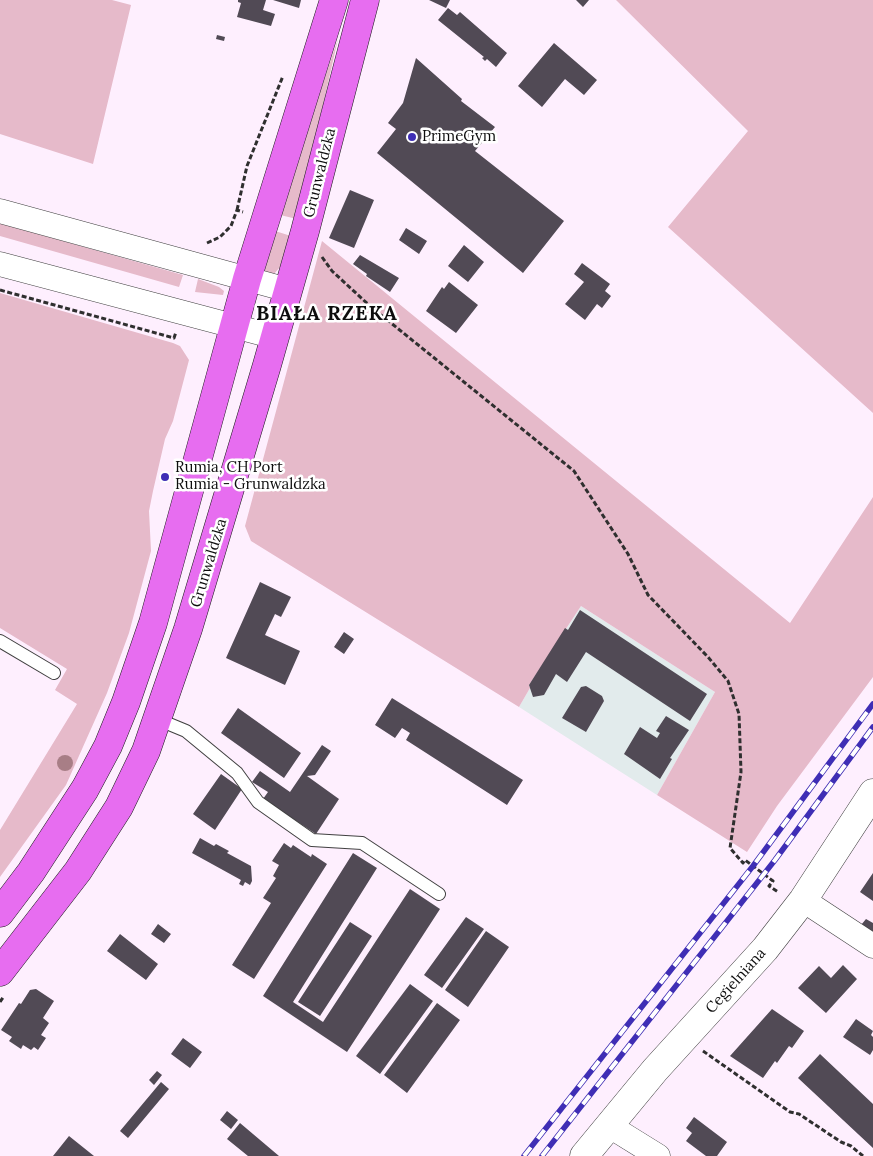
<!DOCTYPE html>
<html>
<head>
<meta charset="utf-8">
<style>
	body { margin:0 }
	canvas { display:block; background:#feeffe }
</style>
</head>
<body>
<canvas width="873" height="1156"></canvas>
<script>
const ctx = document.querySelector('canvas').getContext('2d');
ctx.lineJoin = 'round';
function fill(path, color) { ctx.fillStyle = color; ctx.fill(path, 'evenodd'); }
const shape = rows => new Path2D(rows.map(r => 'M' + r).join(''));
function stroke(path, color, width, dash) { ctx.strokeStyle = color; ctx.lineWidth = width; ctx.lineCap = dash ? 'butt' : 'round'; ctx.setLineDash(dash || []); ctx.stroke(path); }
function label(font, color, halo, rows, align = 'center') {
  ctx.font = font + ' Lora,serif'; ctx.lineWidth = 5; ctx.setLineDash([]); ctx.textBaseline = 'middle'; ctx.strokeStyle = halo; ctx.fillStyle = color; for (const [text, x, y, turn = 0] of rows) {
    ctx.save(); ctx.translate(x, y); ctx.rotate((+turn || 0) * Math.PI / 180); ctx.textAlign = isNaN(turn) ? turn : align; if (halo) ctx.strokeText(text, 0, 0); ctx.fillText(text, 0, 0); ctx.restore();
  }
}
const industrial = shape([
	[581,606,715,692,657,795,519,707,530,688,529,685]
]);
const green = shape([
	[0,0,112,0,131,5,93,164,0,134],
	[616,0,873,0,873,413,668,227,748,131],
	[338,39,297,219,280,215,281,206],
	[0,223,183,275,179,287,0,236],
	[272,230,291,236,280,267,269,280,259,279],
	[322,241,790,623,873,497,873,677,777,806,747,852,657,795,715,692,581,606,529,685,530,688,519,707,251,541,245,526],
	[198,279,219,287,224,291,223,295,195,292],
	[0,293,173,343,180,346,189,360,173,421,165,439,153,491,149,511,151,551,129,633,107,693,66,785,0,877,0,830,77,704,55,690,67,669,0,628]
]);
const building = shape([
	[238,0,266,0,263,10,275,14,271,26,237,17,241,3,238,2],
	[273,0,301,0,299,8],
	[429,0,450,0,446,8],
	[576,0,589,0,583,7],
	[448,8,457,15,460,12,507,53,496,67,487,59,485,61,482,58,484,57,438,20],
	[217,35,225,37,224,41,216,39],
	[554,43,597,80,584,95,565,79,542,107,518,86],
	[416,58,462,99,461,101,495,127,475,151,564,221,523,273,377,153,396,129,388,123,403,103],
	[350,190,374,200,354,248,329,238],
	[406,228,427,241,419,254,399,240],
	[464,245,484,262,468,282,448,266],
	[360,255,399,278,390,292,366,276,367,274,353,264],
	[582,263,610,284,605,291,611,296,602,308,597,304,585,320,565,304,584,282,574,274],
	[449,282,478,305,456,333,426,311,442,287,444,289],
	[260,582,291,597,281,617,275,614,265,635,300,651,285,685,226,658],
	[580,610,707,694,690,721,586,652,567,682,556,674,544,695,533,697,529,685,565,628,568,630],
	[344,632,354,639,344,654,334,647],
	[586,686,602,696,604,701,586,732,562,718,581,687],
	[392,698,523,780,507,805,406,740,410,733,402,728,395,738,375,725],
	[238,708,301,753,284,778,221,733],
	[666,716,689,730,670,758,672,759,660,779,624,754,640,727,657,738,660,733,656,731],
	[322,745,331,751,315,775,307,776,339,799,316,834,263,799,268,792,252,782,260,771,290,792],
	[221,774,242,789,215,830,193,814],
	[200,838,214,846,216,844,229,851,227,853,251,866,252,881,250,885,245,882,243,886,239,884,241,880,192,853],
	[284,843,291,848,293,845,311,857,312,854,327,864,254,979,232,965,271,903,263,898,276,878,273,876,279,865,272,861],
	[353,853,377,868,293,1002,323,1022,410,889,440,909,347,1052,263,996],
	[873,873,873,901,860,892],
	[466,917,484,929,442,988,424,975],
	[866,919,873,923,873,934,861,925],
	[350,922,372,936,320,1016,298,1002],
	[158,924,171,934,164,943,151,934],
	[486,931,509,947,468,1007,445,990],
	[120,934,158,964,146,980,107,951],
	[843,965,857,979,826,1013,798,988,819,966,831,978],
	[410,984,433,1001,380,1074,356,1056],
	[36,989,54,1001,43,1018,49,1023,41,1035,46,1038,38,1050,34,1047,31,1050,23,1045,21,1049,9,1041,12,1037,1,1030,19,1003,21,1004,30,990],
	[437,1003,460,1020,407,1093,384,1075],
	[772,1009,804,1031,792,1048,789,1046,777,1063,775,1061,763,1078,730,1056],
	[856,1019,873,1031,871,1035,873,1037,873,1050,870,1055,843,1037],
	[183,1038,202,1052,190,1068,171,1054],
	[820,1054,873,1104,873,1148,798,1078],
	[157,1071,162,1075,154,1085,149,1080],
	[161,1082,169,1089,128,1138,120,1131],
	[227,1111,238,1120,231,1129,220,1120],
	[694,1117,727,1142,717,1156,706,1156,686,1141,692,1133,686,1128],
	[240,1123,279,1156,248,1156,227,1139],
	[69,1136,94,1156,53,1156]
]);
const path = shape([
	[237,210,247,166,283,76],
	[207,243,220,237,231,226,237,210,243,212],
	[322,257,332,271,370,306,574,471,628,554,648,595,708,657,728,681,739,714,741,772,730,848,743,863,745,860,773,881,769,886,778,892],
	[0,290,174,338,176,332],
	[0,1002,4,996],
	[703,1051,790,1112,799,1114,841,1142,851,1146,863,1156]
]);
const service = shape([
	[0,641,54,673],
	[157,719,186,731,237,773,258,802,312,840,362,843,439,894]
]);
const minor = shape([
	[0,211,288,290],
	[0,264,275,337],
	[803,900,873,946],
	[608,1125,658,1156]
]);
const tertiary = shape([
	[584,1156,655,1070,765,949,803,900,873,793]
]);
const primary = shape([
	[0,913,31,872,85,789,108,746,126,702,153,623,247,279,334,0],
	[0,972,78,871,119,807,146,751,188,629,267,365,305,231,365,0]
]);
const rail = shape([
	[524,1156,753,866,873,704],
	[542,1156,775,860,873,727]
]);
const trees = [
	[65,763]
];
const markers = [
	[412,137,5,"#3f2eb5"],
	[165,477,5,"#3f2eb5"]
];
const poiNames = [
	["PrimeGym",422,137],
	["Rumia, CH Port",175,468],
	["Rumia - Grunwaldzka",175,485]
];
const streetNames = [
	["Grunwaldzka",320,173,-76],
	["Grunwaldzka",209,563,-73],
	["Cegielniana",736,981,-48]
];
const districtNames = [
	["BIAŁA RZEKA",327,314]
];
fill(industrial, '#e2ebec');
fill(green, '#e6baca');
fill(building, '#514a55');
stroke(service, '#404040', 14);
stroke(minor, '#404040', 25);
stroke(tertiary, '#404040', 29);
stroke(primary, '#1e1e1e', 29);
stroke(path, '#2f2f2f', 3, [5, 2.5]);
stroke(service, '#fff', 12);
stroke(minor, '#fff', 24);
stroke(tertiary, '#fff', 28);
stroke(primary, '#e76df0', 28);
stroke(rail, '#3f2eb5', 5.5);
stroke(rail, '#fff', 4, [11]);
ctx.fillStyle = '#a87e86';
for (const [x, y] of trees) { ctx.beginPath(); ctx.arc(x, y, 8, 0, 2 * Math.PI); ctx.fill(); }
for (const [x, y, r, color] of markers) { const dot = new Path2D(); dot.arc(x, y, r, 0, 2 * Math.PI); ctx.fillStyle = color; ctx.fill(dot); stroke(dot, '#fff', 2); }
label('15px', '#0d0d0d', '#fff', poiNames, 'left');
label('15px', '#0d0d0d', '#fff', streetNames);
ctx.letterSpacing = '1px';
label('bold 20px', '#0d0d0d', '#fff', districtNames);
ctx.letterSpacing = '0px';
</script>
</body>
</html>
